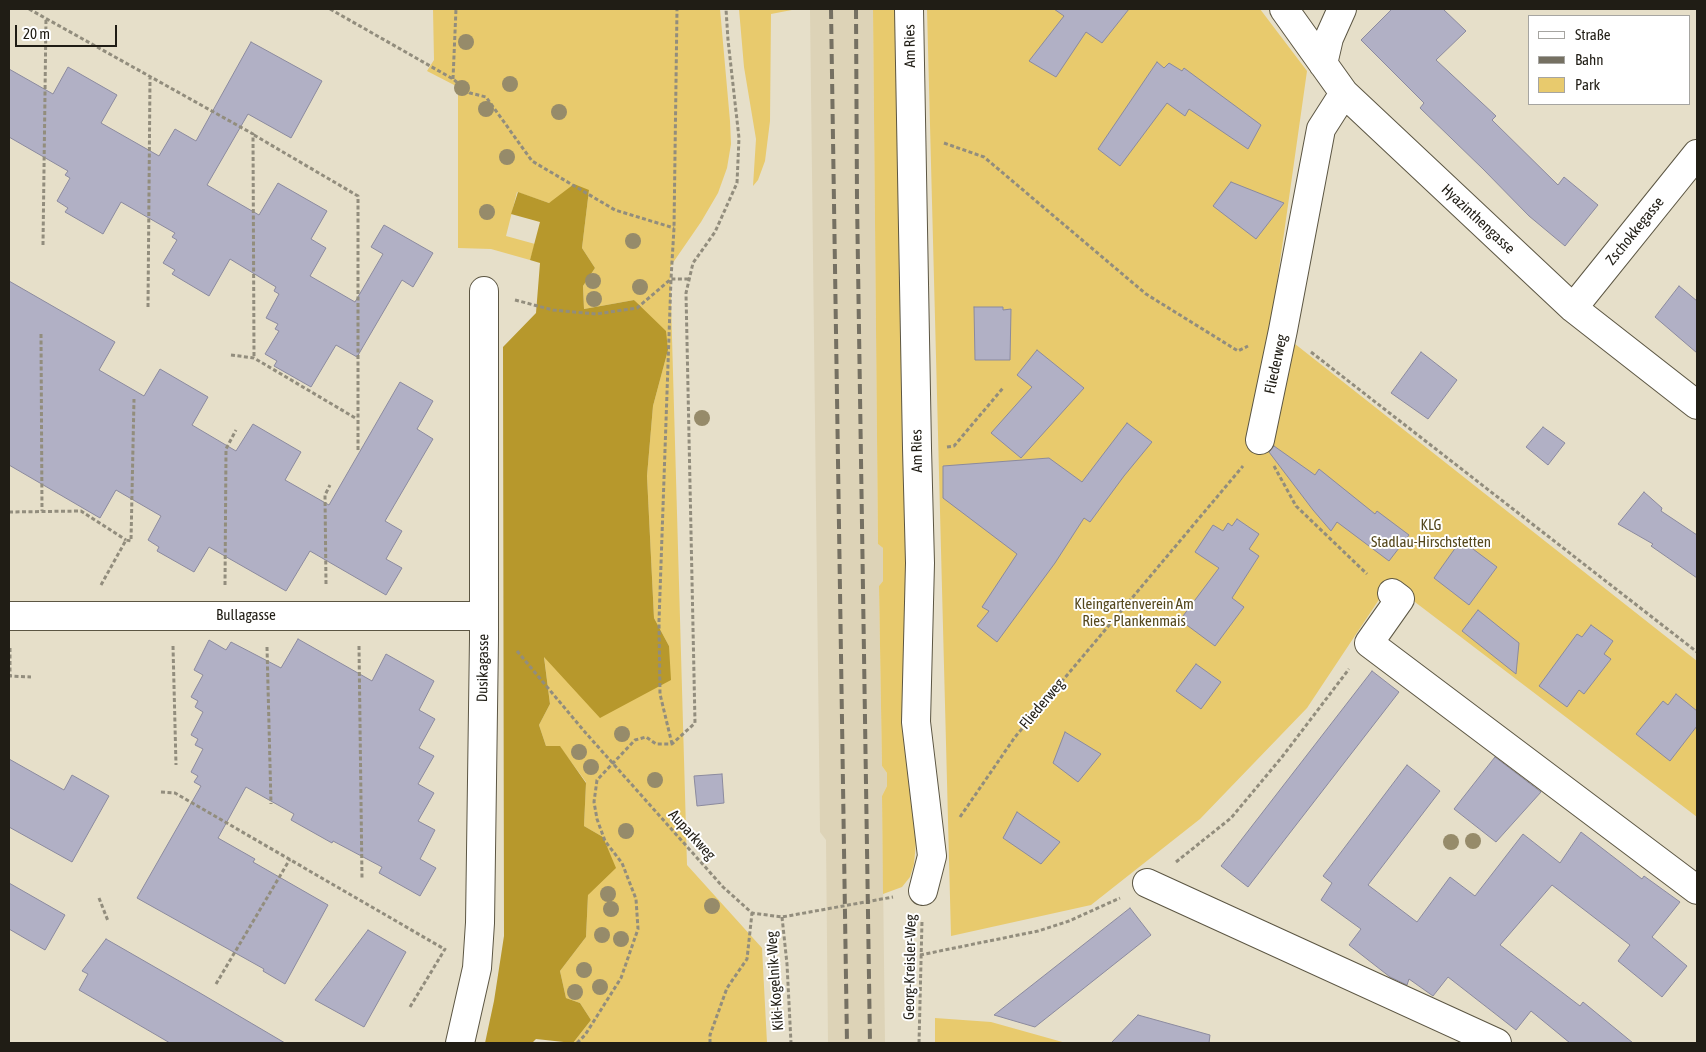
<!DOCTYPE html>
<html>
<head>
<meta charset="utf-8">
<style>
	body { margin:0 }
	#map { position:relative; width:1706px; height:1052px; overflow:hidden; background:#e6dfc9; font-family:"Asap Condensed",sans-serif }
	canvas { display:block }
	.frame { position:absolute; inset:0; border:10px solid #201d15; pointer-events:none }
	.legend { position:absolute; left:1528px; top:15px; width:162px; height:90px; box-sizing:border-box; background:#fff; border:1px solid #a6a5a1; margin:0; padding:6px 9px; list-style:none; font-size:15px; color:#201d15 }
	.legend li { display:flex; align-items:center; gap:10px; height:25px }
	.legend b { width:25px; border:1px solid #a6a5a1 }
	.scale { position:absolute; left:15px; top:25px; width:102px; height:22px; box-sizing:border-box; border:2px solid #201d15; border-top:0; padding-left:6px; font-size:15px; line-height:18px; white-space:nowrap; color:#201d15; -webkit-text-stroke:4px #fff; paint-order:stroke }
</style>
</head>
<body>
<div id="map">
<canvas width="1706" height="1052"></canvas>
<div class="frame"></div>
<ul class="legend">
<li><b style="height:6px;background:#fff"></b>Straße</li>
<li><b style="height:6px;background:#757062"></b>Bahn</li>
<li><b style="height:14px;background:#e8ca6d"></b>Park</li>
</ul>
<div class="scale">20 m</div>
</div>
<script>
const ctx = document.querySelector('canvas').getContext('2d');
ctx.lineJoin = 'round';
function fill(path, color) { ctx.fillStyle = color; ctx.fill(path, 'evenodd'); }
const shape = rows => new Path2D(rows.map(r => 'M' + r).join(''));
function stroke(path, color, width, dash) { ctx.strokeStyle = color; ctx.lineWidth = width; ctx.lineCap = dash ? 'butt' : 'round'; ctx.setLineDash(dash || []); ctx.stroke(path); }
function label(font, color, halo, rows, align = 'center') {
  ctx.font = font + ' "Asap Condensed",sans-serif'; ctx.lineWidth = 4; ctx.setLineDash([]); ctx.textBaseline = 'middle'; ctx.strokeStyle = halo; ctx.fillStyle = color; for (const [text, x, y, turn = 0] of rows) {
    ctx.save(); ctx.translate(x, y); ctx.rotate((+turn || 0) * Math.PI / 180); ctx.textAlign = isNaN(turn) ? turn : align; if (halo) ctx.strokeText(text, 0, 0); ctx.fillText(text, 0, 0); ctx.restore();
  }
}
const built = shape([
	[810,9,873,9,878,544,883,548,883,581,879,586,882,766,887,773,887,786,882,796,885,1043,828,1043,826,840,820,832]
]);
const green = shape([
	[433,9,720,9,730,121,731,144,727,168,718,193,701,222,670,267,687,865,762,948,767,1043,573,1043,591,1020,580,1003,566,998,560,971,586,937,588,895,603,837,584,826,586,782,560,747,546,746,539,725,550,704,544,656,669,646,654,618,647,476,653,406,668,350,634,300,584,309,583,286,595,268,582,248,589,190,549,203,517,192,506,236,535,244,530,260,491,249,458,248,458,87,427,71,434,60],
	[739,9,797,9,771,14,770,121,765,161,758,180,753,186,756,139,744,67],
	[873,9,901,9,909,746,916,842,914,864,910,877,902,887,883,894,882,796,887,786,887,773,882,766,879,586,883,581,883,548,878,544],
	[927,9,1260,9,1307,71,1271,325,1697,661,1697,817,1390,583,1307,708,1200,819,1091,905,951,936],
	[935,1018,991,1022,1066,1043,935,1043]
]);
const forest = shape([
	[574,184,589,190,582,248,595,268,583,286,584,309,634,300,666,331,668,350,653,406,647,476,654,618,669,646,671,680,600,718,544,657,550,704,539,725,546,746,560,746,586,783,584,826,603,837,616,868,588,895,586,937,560,971,566,998,580,1003,591,1020,573,1043,536,1039,532,1043,485,1043,494,1001,504,936,503,347,536,313,540,263,530,260,540,222,511,214,518,192,549,203]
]);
const building = shape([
	[1054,9,1129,9,1102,43,1086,32,1056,77,1029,61,1064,16,1054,9],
	[1392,9,1443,9,1466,31,1436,60,1496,116,1492,120,1558,185,1564,177,1598,205,1565,246,1529,216,1483,169,1420,108,1424,103,1361,40,1392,9],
	[251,42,322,81,291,138,248,114,207,185,259,215,278,183,327,211,311,239,326,248,310,276,355,302,383,254,371,247,384,225,433,253,413,287,402,280,357,357,336,345,311,387,274,366,277,361,265,354,279,331,275,329,278,324,266,318,279,294,274,291,276,287,230,259,209,296,172,274,175,270,163,263,177,240,172,237,175,233,121,202,103,234,65,212,68,208,57,201,70,178,65,175,68,171,9,137,9,69,53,94,68,67,117,95,101,123,159,156,175,129,196,141,251,42],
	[1157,62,1164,68,1169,63,1182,71,1184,68,1261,125,1248,149,1189,109,1185,116,1167,103,1120,166,1098,149,1157,62],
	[1231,182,1284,203,1256,239,1213,206,1231,182],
	[9,281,115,342,99,370,144,396,160,369,208,397,192,425,236,451,253,424,301,452,285,480,329,505,400,382,433,401,417,429,433,439,385,521,402,531,386,559,402,568,386,595,310,551,286,591,209,547,194,572,157,551,159,547,148,540,161,516,116,490,100,518,9,465,9,281],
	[1679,286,1697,301,1697,353,1655,317,1679,286],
	[974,307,1003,307,1003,310,1011,309,1010,360,975,360,974,307],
	[1037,350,1084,388,1021,458,991,433,1032,387,1017,375,1037,350],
	[1421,352,1457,380,1428,419,1391,393,1421,352],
	[1127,423,1152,442,1124,476,1090,522,1084,518,1055,563,997,642,977,626,989,611,982,607,1017,554,943,498,943,466,1049,458,1082,482,1127,423],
	[1543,427,1565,443,1548,465,1526,447,1543,427],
	[1274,446,1315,475,1319,469,1375,514,1377,511,1409,535,1389,561,1337,522,1331,531,1313,510,1269,452,1274,446],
	[1644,492,1662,508,1661,511,1697,535,1697,578,1651,546,1653,544,1618,524,1644,492],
	[1237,519,1259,534,1249,549,1259,556,1232,598,1244,607,1215,646,1180,620,1219,568,1195,552,1213,525,1223,531,1228,523,1232,526,1237,519],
	[1461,540,1497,567,1469,605,1434,578,1461,540],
	[1478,610,1519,643,1516,674,1462,631,1478,610],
	[1591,625,1613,641,1604,654,1611,659,1584,694,1579,690,1567,707,1539,686,1577,634,1582,637,1591,625],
	[298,639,372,681,386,654,434,681,419,710,435,719,419,748,434,756,418,784,434,793,418,821,435,830,420,859,436,868,420,896,379,873,382,867,333,841,332,843,291,820,294,814,246,787,218,838,255,859,253,862,328,905,285,984,263,971,264,969,137,898,201,786,194,782,198,776,191,772,203,749,195,745,198,739,191,735,203,712,195,707,198,701,191,697,203,675,194,670,209,640,226,650,231,642,281,668,298,639],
	[1196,664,1221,682,1201,709,1176,691,1196,664],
	[1372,671,1399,692,1248,887,1221,866,1372,671],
	[1676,694,1697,711,1697,726,1670,761,1636,734,1663,701,1668,705,1676,694],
	[1065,732,1101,754,1078,782,1053,763,1065,732],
	[1495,757,1541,792,1496,842,1454,809,1495,757],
	[9,759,64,790,72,775,109,796,72,862,9,827,9,759],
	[1407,765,1440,791,1368,885,1417,922,1450,877,1475,896,1523,834,1560,863,1581,832,1642,879,1644,876,1680,902,1652,937,1687,966,1662,997,1618,961,1630,945,1552,885,1500,945,1580,1006,1583,1002,1633,1043,1570,1043,1531,1011,1516,1030,1448,977,1433,996,1409,979,1407,985,1390,977,1349,945,1361,929,1321,900,1332,883,1323,876,1407,765],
	[722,774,724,803,697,806,694,776,722,774],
	[1017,812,1060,842,1041,864,1003,838,1017,812],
	[9,883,65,915,45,950,9,929,9,883],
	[1130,908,1151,935,1035,1027,994,1015,1130,908],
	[368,930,406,952,364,1027,315,1000,368,930],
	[106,939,200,993,285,1043,170,1043,79,990,88,974,82,971,106,939],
	[1138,1015,1210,1035,1209,1043,1111,1043,1138,1015]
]);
const path = shape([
	[29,9,253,134,254,358],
	[330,9,453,79,470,93,486,97,532,161,615,210,674,228],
	[453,79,456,9],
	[254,135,358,196,358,450],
	[944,143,984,157,1146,294,1238,351,1248,346],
	[43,245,46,18],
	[515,300,553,310,596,314,637,308,671,279,689,279],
	[148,307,150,78],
	[41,334,42,511],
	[1311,352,1697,652],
	[231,355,254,358,357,419],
	[947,447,954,446,1003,388],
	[1274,466,1296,506,1367,574],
	[9,512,81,511,126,540],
	[326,584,325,495,330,485],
	[101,585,126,540,131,541,134,399],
	[225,585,226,449,236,430],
	[173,646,176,765],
	[359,646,362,878],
	[267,647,271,804],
	[10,648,10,676,31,677],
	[517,651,584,731,723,887,752,913,782,917,893,897],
	[672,744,660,694,659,621,671,279,674,228,677,9],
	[161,792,175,793,446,950],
	[960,817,1015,737,1243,466],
	[1176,862,1231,818,1282,757,1349,669],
	[99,898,108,921],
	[782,917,787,964,791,1043],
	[920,955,1038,931,1069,921,1120,898],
	[216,984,290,859],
	[410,1007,445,949],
	[577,1043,585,1035,621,978,638,929,636,899,622,863,605,841,597,819,594,802,597,780,635,740,646,737,656,744,672,744,695,723,686,293,693,263,715,232,737,183,739,138,728,40,726,9],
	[710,1043,710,1035,727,988,747,959,752,913],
	[919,1043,922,921]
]);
const minor = shape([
	[909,9,917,448,920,563,916,722,932,856,923,891],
	[1284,9,1344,93,1573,308,1697,405],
	[1323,64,1329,38,1342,9],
	[1573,308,1697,154],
	[1260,440,1283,330,1321,129,1344,93],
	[1392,593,1400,599,1369,643,1697,890],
	[9,616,483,616],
	[1147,883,1497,1043],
	[460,1043,477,968,480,923,484,638,484,291]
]);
const rail = shape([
	[831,9,847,1043],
	[856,9,857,200,870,1043]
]);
const trees = [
	[466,42],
	[510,84],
	[462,88],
	[486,109],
	[559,112],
	[507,157],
	[487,212],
	[633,241],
	[593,281],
	[640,287],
	[594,299],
	[702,418],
	[622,734],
	[579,752],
	[591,767],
	[655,780],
	[626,831],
	[1473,841],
	[1451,842],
	[608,894],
	[712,906],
	[611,909],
	[602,935],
	[621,939],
	[584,970],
	[600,987],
	[575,992]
];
const streetNames = [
	["Am Ries",910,46,-91],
	["Hyazinthengasse",1478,219,43],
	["Zschokkegasse",1635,231,-51],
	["Fliederweg",1276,364,-78],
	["Am Ries",917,451,-91],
	["Bullagasse",246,615],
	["Dusikagasse",483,668,-89],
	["Fliederweg",1042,704,-50],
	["Auparkweg",692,835,48],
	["Georg-Kreisler-Weg",910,967,-89],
	["Kiki-Kogelnik-Weg",775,981,-94]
];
const parkNames = [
	["KLG",1431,525],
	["Stadlau-Hirschstetten",1431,542],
	["Kleingartenverein Am",1134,604],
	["Ries - Plankenmais",1134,621]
];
fill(built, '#ddd3b7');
fill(green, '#e8ca6d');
fill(forest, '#b7982c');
fill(building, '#b1b0c5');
stroke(building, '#8b8a9e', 1);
stroke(minor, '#5c5643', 30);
stroke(path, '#928d7d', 3, [4, 2.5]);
stroke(minor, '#fff', 28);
stroke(rail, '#757062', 4, [10, 5]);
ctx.fillStyle = '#968b6a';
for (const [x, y] of trees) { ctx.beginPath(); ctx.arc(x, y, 8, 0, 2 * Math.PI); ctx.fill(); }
label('15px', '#201d15', '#fff', streetNames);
label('15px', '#54471c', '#fff', parkNames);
</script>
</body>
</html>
